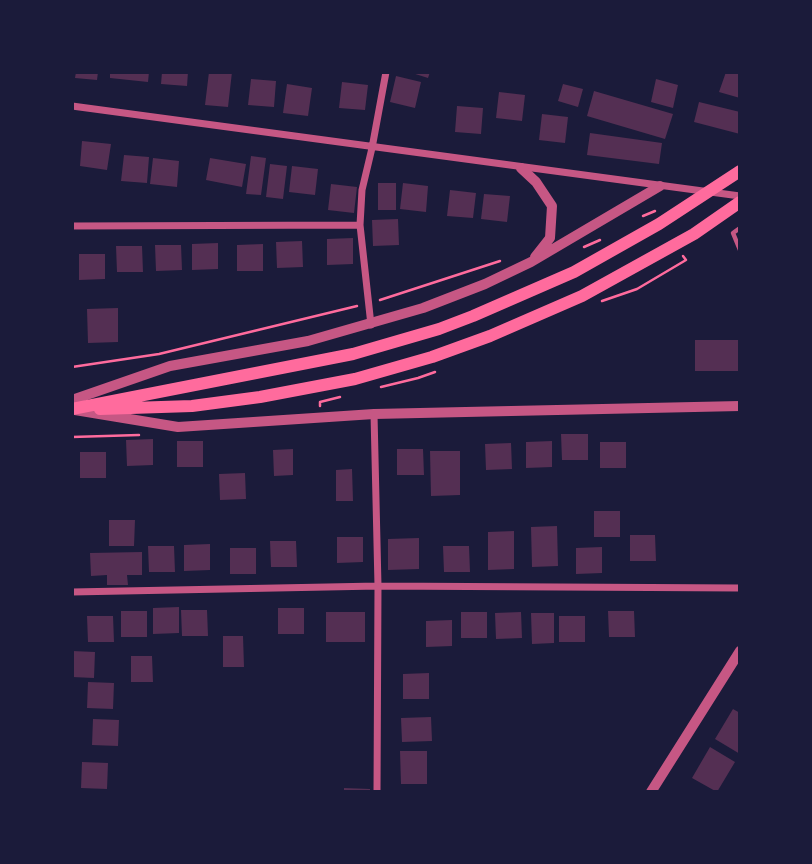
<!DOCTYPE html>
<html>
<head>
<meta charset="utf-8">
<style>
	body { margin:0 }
	#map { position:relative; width:812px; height:864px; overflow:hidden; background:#1b1b3a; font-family:"Alegreya Sans",sans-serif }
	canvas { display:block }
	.frame { position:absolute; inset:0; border:74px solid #1b1b3a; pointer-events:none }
</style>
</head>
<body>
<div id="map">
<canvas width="812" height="864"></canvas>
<div class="frame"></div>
</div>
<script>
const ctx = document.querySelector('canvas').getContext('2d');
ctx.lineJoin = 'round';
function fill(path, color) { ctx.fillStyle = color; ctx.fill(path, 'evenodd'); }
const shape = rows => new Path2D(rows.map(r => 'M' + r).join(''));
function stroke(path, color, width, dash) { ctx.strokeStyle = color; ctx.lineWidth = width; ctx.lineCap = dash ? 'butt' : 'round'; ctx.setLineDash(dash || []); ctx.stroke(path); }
const building = shape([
	[76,72,98,72,97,80,75,78],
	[110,72,149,72,148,82,110,78],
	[162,72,188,72,187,86,161,84],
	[209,72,232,72,228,107,205,105],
	[409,72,430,72,428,78],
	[726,72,740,72,740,98,719,92],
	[396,76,421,82,415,108,390,102],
	[251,79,276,81,274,107,248,105],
	[656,79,678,85,673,108,651,102],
	[342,82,368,85,365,110,339,108],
	[287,84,312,88,308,116,283,113],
	[563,84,583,89,578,107,558,101],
	[594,91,673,114,665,139,587,116],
	[499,92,525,95,522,121,496,118],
	[699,102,740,112,740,134,694,122],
	[457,106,483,108,481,134,455,132],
	[542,114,568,117,565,143,539,140],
	[590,133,662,143,659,164,587,155],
	[82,141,111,144,107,170,80,166],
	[124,155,149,157,147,183,121,181],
	[251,156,266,158,261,195,246,194],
	[153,158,179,161,177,187,150,184],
	[210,158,246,164,242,187,206,180],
	[270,164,287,166,283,199,266,197],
	[292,166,318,169,315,195,289,192],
	[378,183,396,183,396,210,378,210],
	[403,183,428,186,426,212,400,209],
	[331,184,357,187,354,213,328,210],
	[450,190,476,193,473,218,447,216],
	[484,194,510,196,507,222,481,219],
	[398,219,399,245,373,246,372,220],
	[353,238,353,264,327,265,327,239],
	[302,241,303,267,277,268,276,242],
	[218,243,218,269,192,270,192,244],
	[263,244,263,271,237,271,237,245],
	[155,245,181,245,182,270,156,271],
	[116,246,142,246,143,272,117,272],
	[79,254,105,254,105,279,79,280],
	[118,308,118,342,88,343,87,309],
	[695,340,740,340,740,371,695,371],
	[561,434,588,434,588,460,562,460],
	[153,439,153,465,127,466,126,440],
	[177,441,203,441,203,467,177,467],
	[552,441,552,467,526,468,526,442],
	[600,442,626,442,626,468,600,468],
	[511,443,512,469,486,470,485,444],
	[293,449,293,475,274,476,273,450],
	[397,449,423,449,424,475,397,475],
	[430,451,460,451,460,495,431,496],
	[80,452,106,452,106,478,80,478],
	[352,469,353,501,336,501,336,470],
	[245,473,246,499,220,500,219,474],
	[594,511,620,511,620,537,594,537],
	[109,520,135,520,134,546,109,546],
	[557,526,558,566,532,567,531,527],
	[514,531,514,569,488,570,488,532],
	[630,535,655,535,656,561,630,561],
	[337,537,363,537,363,562,337,563],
	[419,538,419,569,388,570,388,539],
	[270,541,296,541,297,567,271,567],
	[210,544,210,570,184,571,184,545],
	[148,546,174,546,175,572,149,572],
	[443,546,469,546,470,572,444,572],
	[602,547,602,573,576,574,576,548],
	[230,548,256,548,256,574,230,574],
	[142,552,142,575,127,575,128,585,107,585,107,575,91,576,90,553],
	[179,607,179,633,153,634,153,608],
	[278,608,304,608,304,634,278,634],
	[181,610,207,610,208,636,182,636],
	[121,611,147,611,147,637,121,637],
	[608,611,634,611,635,637,609,637],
	[326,612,365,612,365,642,326,642],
	[461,612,487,612,487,638,461,638],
	[521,612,522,638,496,639,495,613],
	[531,613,554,613,554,643,532,644],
	[87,616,113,616,114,642,88,642],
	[559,616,585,616,585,642,559,642],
	[452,620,452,646,426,647,426,621],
	[223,636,243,636,244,667,223,667],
	[72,651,95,652,94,678,72,677],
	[131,656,152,656,153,682,131,682],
	[429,673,429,699,403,699,403,674],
	[88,682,114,683,113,709,87,708],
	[733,709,740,713,740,754,715,739],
	[431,717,432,741,402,742,401,718],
	[93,719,119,720,118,746,92,745],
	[710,747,735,762,717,792,692,778],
	[400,751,427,751,427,784,401,784],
	[82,762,108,763,107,789,81,788],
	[344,788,370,789,370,792,344,792]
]);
const path = shape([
	[643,216,655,211],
	[584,247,600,240],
	[380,300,500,261],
	[602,301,637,289,686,260,683,256],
	[72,367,159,354,357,306],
	[381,387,418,378,435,372],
	[320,406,320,402,340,397],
	[72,437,139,435]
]);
const service = shape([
	[740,228,733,233,740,250]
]);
const minor = shape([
	[72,106,740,196],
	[72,226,360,225],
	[371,325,360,225,362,190,372,148,386,72],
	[374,414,378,586,377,792],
	[72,592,378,586,740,588]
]);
const tertiary = shape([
	[521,168,536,182,552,206,550,238,535,257],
	[72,400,170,366,308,341,423,308,485,284,531,262,660,186],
	[75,410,178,427,374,414,740,406],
	[651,792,740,651]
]);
const secondary = shape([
	[72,409,353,354,439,329,473,316,574,272,659,224,740,171],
	[100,409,192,406,260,397,355,379,432,357,490,336,582,296,694,234,740,202]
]);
fill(building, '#542f53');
stroke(path, '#ff6b9d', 2.5);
stroke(service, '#c65784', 4.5);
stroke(minor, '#c65784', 7);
stroke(tertiary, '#c65784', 10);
stroke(secondary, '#ff6b9d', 12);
</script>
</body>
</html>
